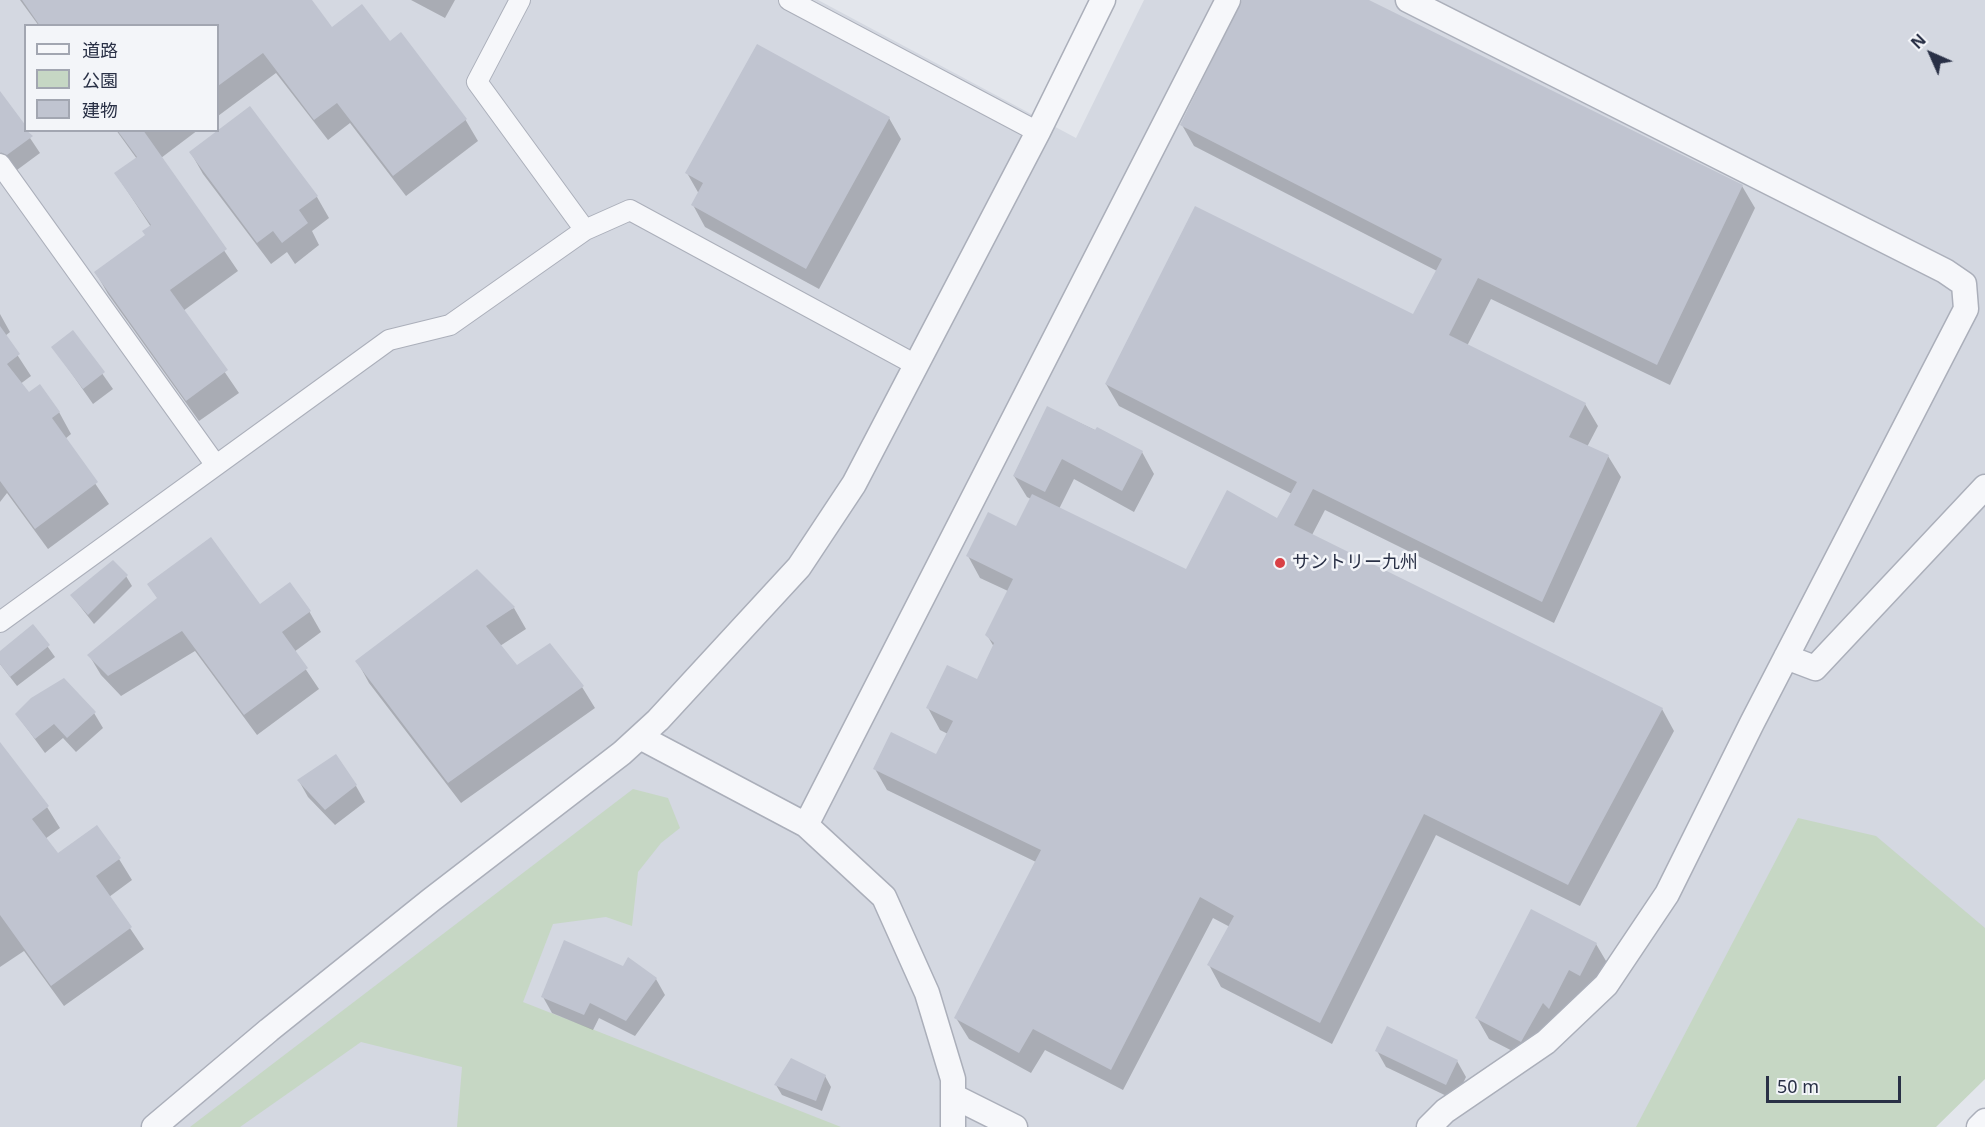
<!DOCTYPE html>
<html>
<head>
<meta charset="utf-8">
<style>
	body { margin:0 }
	#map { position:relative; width:1985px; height:1127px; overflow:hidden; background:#e3e6ec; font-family:"Noto Sans","Noto Sans JP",sans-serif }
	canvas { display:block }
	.legend { position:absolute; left:24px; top:24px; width:195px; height:108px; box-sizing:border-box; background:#f3f5f9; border:2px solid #a2a6b1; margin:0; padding:8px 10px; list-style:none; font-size:18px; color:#293046 }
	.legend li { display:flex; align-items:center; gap:12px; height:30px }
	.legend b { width:30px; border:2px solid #a2a6b1 }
	.north { position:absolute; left:1901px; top:24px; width:60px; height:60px; -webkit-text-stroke:4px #f3f5f9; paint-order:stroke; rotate:315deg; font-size:16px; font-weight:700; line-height:24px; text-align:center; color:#293046 }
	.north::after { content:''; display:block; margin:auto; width:21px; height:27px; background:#293046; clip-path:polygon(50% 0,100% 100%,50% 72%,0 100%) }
	.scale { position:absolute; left:1766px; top:1076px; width:135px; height:27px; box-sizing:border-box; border:3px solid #293046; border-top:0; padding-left:8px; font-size:18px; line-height:21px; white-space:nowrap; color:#293046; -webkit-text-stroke:4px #f3f5f9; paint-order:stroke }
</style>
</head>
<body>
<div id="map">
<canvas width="1985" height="1127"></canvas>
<ul class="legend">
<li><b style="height:8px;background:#f6f7fa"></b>道路</li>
<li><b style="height:16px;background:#c6d7c4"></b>公園</li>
<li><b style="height:16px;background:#c0c4d0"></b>建物</li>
</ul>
<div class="north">N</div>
<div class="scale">50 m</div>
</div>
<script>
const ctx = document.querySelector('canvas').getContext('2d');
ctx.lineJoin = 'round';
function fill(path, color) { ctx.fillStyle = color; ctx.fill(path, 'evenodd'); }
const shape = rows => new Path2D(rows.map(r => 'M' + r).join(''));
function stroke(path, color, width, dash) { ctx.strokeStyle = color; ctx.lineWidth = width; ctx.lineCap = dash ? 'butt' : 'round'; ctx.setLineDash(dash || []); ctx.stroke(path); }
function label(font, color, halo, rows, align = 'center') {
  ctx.font = font + ' "Noto Sans","Noto Sans JP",sans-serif'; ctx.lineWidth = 5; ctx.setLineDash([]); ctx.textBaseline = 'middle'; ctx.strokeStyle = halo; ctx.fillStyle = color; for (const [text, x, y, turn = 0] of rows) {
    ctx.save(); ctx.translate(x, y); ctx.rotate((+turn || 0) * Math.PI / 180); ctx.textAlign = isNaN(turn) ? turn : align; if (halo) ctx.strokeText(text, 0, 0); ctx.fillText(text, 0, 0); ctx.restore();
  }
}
const built = shape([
	[0,0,818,0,1076,138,1144,0,1985,0,1985,984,1846,1127,0,1127],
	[26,26,218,26,218,130,26,130]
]);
const green = shape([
	[633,789,668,798,680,828,661,843,638,872,632,926,606,917,553,924,523,1002,841,1127,457,1127,462,1067,361,1042,240,1127,190,1127],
	[1798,818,1876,836,1985,928,1985,1079,1936,1127,1636,1127]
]);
const shadow = shape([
	[20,0,310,0,331,29,390,43,465,119,478,141,406,196,350,123,328,140,276,73,218,116,218,26,39,26],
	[411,0,455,0,445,18],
	[1245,0,1365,0,1742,186,1755,208,1670,385,1491,299,1467,346,1585,404,1598,426,1587,447,1608,456,1621,477,1554,623,1325,510,1312,535,1662,709,1674,731,1580,906,1436,835,1332,1044,1221,987,1209,965,1230,927,1213,918,1123,1090,1045,1050,1031,1073,969,1039,956,1018,1036,862,887,790,875,769,937,756,948,734,940,730,928,708,977,681,994,647,987,635,1008,591,980,578,968,556,1017,528,1031,499,1027,497,1014,476,1048,408,1142,452,1154,474,1134,512,1074,479,1059,509,1186,571,1277,520,1292,494,1119,406,1106,384,1414,316,1437,271,1194,146,1182,125],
	[0,93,40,153,17,170,11,168,0,152],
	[889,118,901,139,819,289,705,227,693,205,699,194,687,173],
	[116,130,198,130,161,158,238,271,183,311,239,393,199,421,108,294,96,273,147,236,151,227,116,174,137,159],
	[191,153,317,197,329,218,312,231,319,245,295,264,287,252,271,264,203,174],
	[0,314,10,332,5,336,31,376,0,399],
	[73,332,113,389,93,404,53,347],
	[28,394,59,412,71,434,65,439,109,504,48,549,7,493,0,502,0,403],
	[126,576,132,586,94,624,72,596],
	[149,584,260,606,309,611,321,632,294,652,319,689,257,735,195,651,121,696,101,675,89,655,158,599],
	[514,608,526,629,500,646,516,667,582,687,595,708,461,803,369,683,357,661],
	[33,626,55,657,17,686,0,664,0,653],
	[94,713,103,728,76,752,63,738,45,753,17,715],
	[0,744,47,807,60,828,45,839,58,855,119,859,132,880,109,897,144,949,64,1006,24,951,0,967],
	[299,781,356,786,365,802,335,825,308,797],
	[1596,944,1609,966,1593,997,1581,991,1562,1029,1534,1062,1489,1039,1477,1018],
	[624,968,656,979,665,995,635,1036,599,1018,593,1030,552,1013,543,997],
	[1377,1051,1457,1061,1466,1077,1455,1100,1386,1067],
	[825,1076,831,1087,822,1111,782,1095,776,1085]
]);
const building = shape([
	[22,0,312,0,332,27,362,4,390,41,401,32,467,119,393,176,337,103,314,120,263,53,218,86,218,26,40,26],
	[1242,0,1369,0,1743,185,1657,365,1478,278,1449,335,1586,403,1569,437,1609,455,1542,602,1313,489,1294,525,1663,708,1568,885,1424,814,1320,1023,1207,965,1234,916,1200,897,1111,1070,1033,1029,1019,1053,954,1018,1041,850,873,769,891,732,936,754,953,721,926,708,947,665,977,679,994,643,985,635,1013,579,966,556,988,512,1016,526,1032,494,1186,569,1227,490,1277,518,1297,482,1105,384,1195,206,1413,314,1442,259,1180,125],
	[757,44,890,117,806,269,691,205,703,183,685,173],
	[0,91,26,126,26,130,33,136,7,155,0,152],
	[250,106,318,196,299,210,308,223,282,243,273,231,257,243,189,152],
	[117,130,143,130,227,249,170,290,228,370,186,401,94,272,145,235,142,231,151,225,114,173,137,157],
	[0,326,20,354,7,364,29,392,40,384,60,412,52,418,98,482,35,529,0,481],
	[73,330,105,372,83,389,51,347],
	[1047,406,1095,430,1097,427,1143,451,1122,491,1062,459,1045,492,1013,476],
	[211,537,260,604,290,582,311,611,282,632,308,668,244,715,182,631,108,676,87,655,157,598,147,584],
	[113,560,128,575,88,615,70,595],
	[477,569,515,607,486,626,517,665,550,643,584,686,448,783,355,661],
	[33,624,50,645,10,677,0,664,0,651],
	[64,678,96,712,67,738,54,724,35,739,15,714,31,698],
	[0,742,49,806,32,819,58,853,97,825,121,858,96,876,132,927,51,986,0,915],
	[336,754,357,785,325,810,297,780],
	[1531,909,1597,943,1580,976,1569,970,1549,1009,1543,1003,1521,1042,1475,1018],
	[564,940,623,966,628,957,657,978,626,1021,590,1003,584,1015,541,997],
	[1387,1026,1458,1060,1446,1085,1375,1051],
	[791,1058,826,1075,816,1101,774,1085]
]);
const minor = shape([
	[520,0,477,82,585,230],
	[789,0,1038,132],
	[0,164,215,464],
	[0,622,389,340,450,325,585,230,630,210,916,365]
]);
const tertiary = shape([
	[1408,0,1945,271,1964,284,1966,309,1752,723,1667,894,1606,985,1546,1042,1445,1111,1429,1127],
	[1786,657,1815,668,1985,487],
	[640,737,806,825,884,897,927,993,953,1079,953,1127],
	[806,825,1228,0],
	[953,1096,1015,1127],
	[154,1127,269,1030,431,900,622,753,658,720,799,567,854,484,1038,132,1103,0],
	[1979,1127,1985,1121]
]);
const markers = [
	[1280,563,6,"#d94045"]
];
const poiNames = [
	["サントリー九州",1292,563]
];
fill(built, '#d4d8e1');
fill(green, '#c6d7c4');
fill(shadow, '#0003');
fill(building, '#c0c4d0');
stroke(minor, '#abafba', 22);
stroke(tertiary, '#abafba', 27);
stroke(minor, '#f6f7fa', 20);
stroke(tertiary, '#f6f7fa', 24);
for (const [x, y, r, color] of markers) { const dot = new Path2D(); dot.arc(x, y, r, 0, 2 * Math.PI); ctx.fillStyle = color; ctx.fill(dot); stroke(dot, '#f3f5f9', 2); }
label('18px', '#293046', '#f3f5f9', poiNames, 'left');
</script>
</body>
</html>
